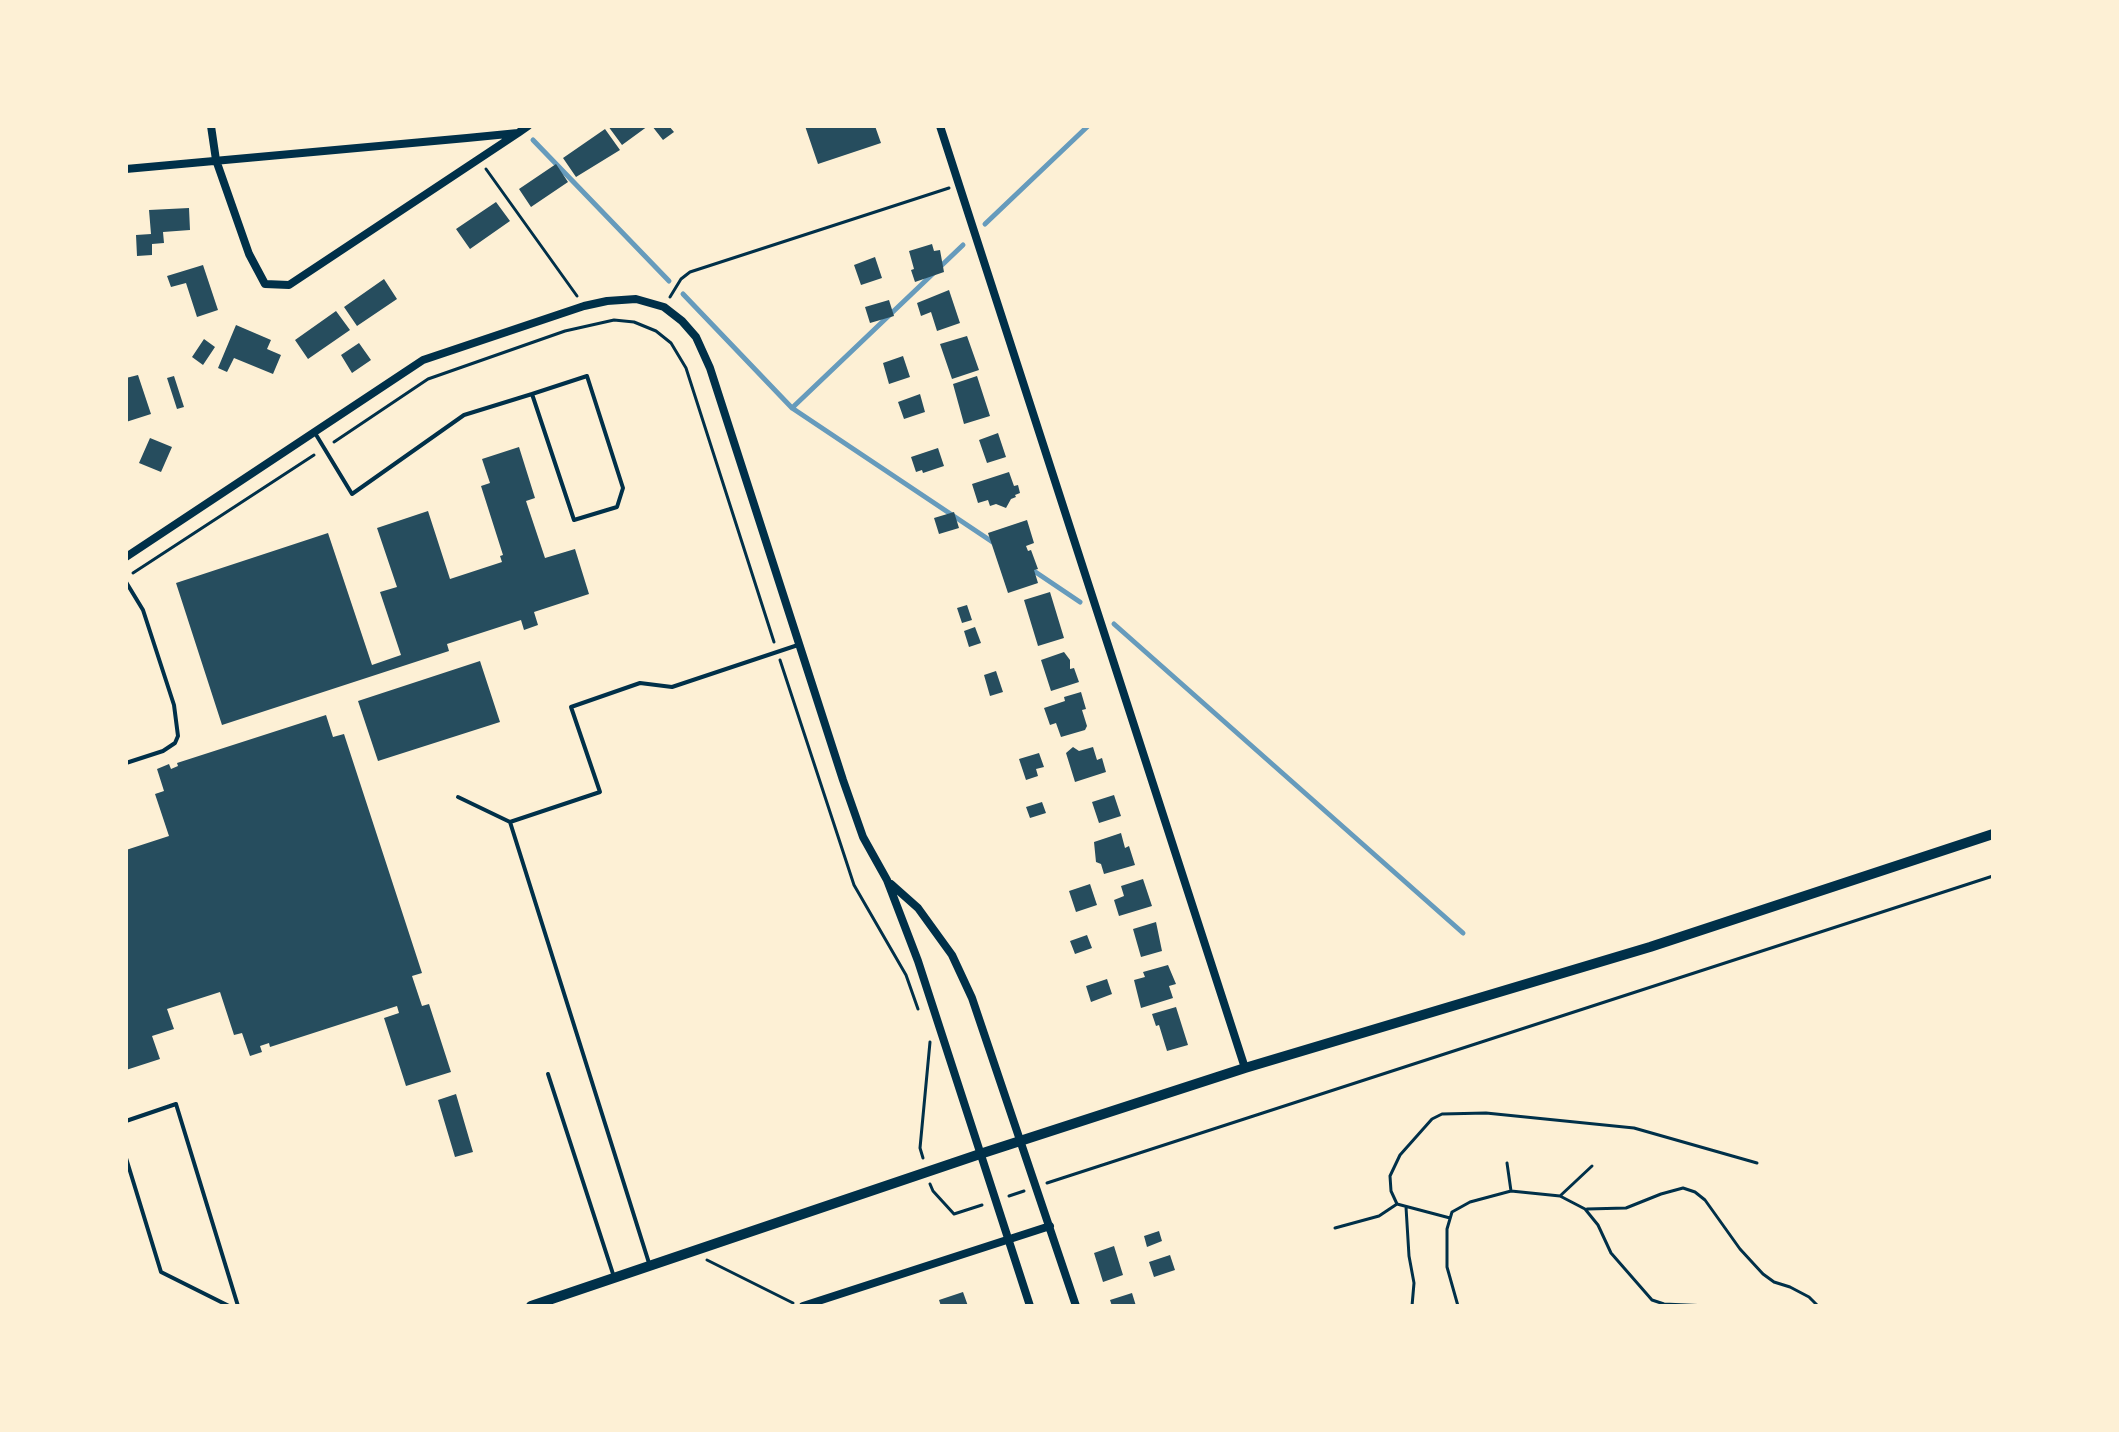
<!DOCTYPE html>
<html>
<head>
<meta charset="utf-8">
<style>
	body { margin:0 }
	#map { position:relative; width:2119px; height:1432px; overflow:hidden; background:#fdf0d5; font-family:"Playfair Display",serif }
	canvas { display:block }
	.frame { position:absolute; inset:0; border:128px solid #fdf0d5; pointer-events:none }
</style>
</head>
<body>
<div id="map">
<canvas width="2119" height="1432"></canvas>
<div class="frame"></div>
</div>
<script>
const ctx = document.querySelector('canvas').getContext('2d');
ctx.lineJoin = 'round';
const shape = rows => new Path2D(rows.map(r => 'M' + r).join(''));
function stroke(path, color, width, dash) { ctx.strokeStyle = color; ctx.lineWidth = width; ctx.lineCap = dash ? 'butt' : 'round'; ctx.setLineDash(dash || []); ctx.stroke(path); }
function fill(path, color) { ctx.fillStyle = color; ctx.fill(path, 'evenodd'); }
const stream = shape([
	[533,140,669,281],
	[985,224,1088,126],
	[683,294,792,408,997,545],
	[792,408,963,245],
	[1031,569,1080,602],
	[1114,624,1463,933]
]);
const building = shape([
	[608,126,648,126,622,145],
	[652,126,669,126,674,132,663,140],
	[805,126,875,126,881,143,818,164],
	[605,129,620,150,576,177,563,158],
	[556,164,568,182,531,207,519,189],
	[496,202,510,221,470,249,456,229],
	[189,208,190,230,163,232,164,243,152,244,152,255,137,256,136,235,151,234,149,210],
	[932,244,934,251,940,250,944,272,915,282,911,270,914,269,909,251],
	[875,257,882,278,861,285,854,265],
	[203,265,218,310,197,317,186,283,171,287,167,276],
	[384,279,397,299,357,326,344,307],
	[949,290,960,323,937,331,931,312,921,316,917,303],
	[889,300,894,316,870,323,865,307],
	[336,311,350,330,308,359,295,340],
	[236,325,271,340,267,349,281,355,273,374,234,358,227,372,218,368],
	[967,336,979,370,952,379,940,344],
	[204,339,215,347,203,365,192,357],
	[359,343,371,360,352,373,341,355],
	[903,356,910,377,889,384,883,363],
	[138,375,151,414,126,422,126,378],
	[174,376,184,407,177,409,167,378],
	[977,376,990,416,964,424,953,384],
	[920,394,925,412,904,419,898,402],
	[998,433,1006,457,987,463,979,440],
	[150,438,172,447,161,472,139,463],
	[519,447,535,498,526,501,545,558,575,549,589,594,534,612,538,625,524,630,521,620,447,644,449,651,222,725,176,583,328,533,372,665,401,655,380,592,397,587,377,528,428,511,450,579,502,562,500,556,503,555,481,486,490,483,482,459],
	[938,448,944,466,923,473,922,470,916,472,911,457],
	[1009,472,1014,486,1018,485,1020,493,1015,495,1016,497,1011,499,1006,508,996,504,990,506,988,500,978,503,972,484],
	[954,512,959,528,939,534,934,518],
	[1027,520,1034,543,1026,546,1028,551,1031,550,1038,569,1034,570,1038,583,1008,593,988,533],
	[1050,592,1064,638,1038,646,1024,600],
	[967,605,972,620,962,623,957,608],
	[975,627,981,643,969,647,964,631],
	[1064,652,1070,660,1070,669,1074,668,1079,682,1051,691,1041,660],
	[480,661,500,722,378,761,358,701],
	[996,671,1003,692,990,696,984,675],
	[1081,692,1086,709,1082,710,1087,726,1085,730,1061,737,1056,723,1050,725,1044,708,1065,701,1064,697],
	[326,715,333,737,344,734,422,973,412,976,422,1006,429,1004,451,1072,406,1086,384,1018,399,1013,397,1006,270,1047,269,1043,260,1046,262,1052,250,1056,242,1033,234,1035,220,992,167,1009,174,1029,152,1036,160,1059,126,1070,126,850,169,836,155,794,164,791,157,769,169,764,171,769,178,766,177,763],
	[1073,747,1079,751,1093,747,1097,760,1102,758,1106,772,1075,782,1066,753],
	[1039,753,1044,767,1036,769,1038,776,1026,780,1019,759],
	[1114,795,1121,816,1099,823,1092,802],
	[1042,802,1046,813,1030,818,1026,807],
	[1121,833,1125,848,1129,846,1135,865,1104,874,1101,864,1096,862,1094,842],
	[1143,879,1152,906,1119,916,1114,900,1124,896,1121,886],
	[1090,884,1097,905,1076,912,1069,891],
	[1156,922,1162,951,1141,957,1133,929],
	[1087,935,1092,948,1075,954,1070,941],
	[1168,965,1176,984,1169,986,1173,998,1141,1008,1134,980,1145,977,1143,972],
	[1107,979,1112,994,1091,1002,1086,986],
	[1176,1007,1188,1045,1167,1051,1159,1025,1156,1026,1152,1014],
	[456,1094,473,1152,455,1157,438,1100],
	[1159,1231,1162,1241,1147,1247,1144,1236],
	[1114,1246,1123,1275,1103,1282,1094,1253],
	[1170,1255,1175,1270,1154,1277,1149,1262],
	[963,1292,968,1306,941,1306,939,1300],
	[1132,1293,1136,1306,1112,1306,1110,1300]
]);
const path = shape([
	[486,169,577,296],
	[670,297,681,279,690,272,949,188],
	[334,442,428,379,565,331,614,320,634,322,656,331,671,343,686,368,774,642],
	[133,573,314,455],
	[780,660,854,885,906,975,918,1009],
	[923,1158,920,1148,930,1042],
	[1507,1163,1511,1191],
	[1047,1183,1993,876],
	[930,1184,933,1191,954,1214,982,1205],
	[1009,1196,1024,1191],
	[1560,1196,1592,1166],
	[1406,1207,1409,1256,1414,1283,1412,1306],
	[1587,1209,1626,1208,1661,1194,1683,1188,1695,1192,1705,1200,1740,1249,1763,1274,1774,1282,1790,1287,1809,1297,1818,1306],
	[1450,1218,1397,1204,1391,1191,1390,1176,1400,1155,1432,1119,1442,1114,1486,1113,1634,1128,1757,1163],
	[1335,1228,1379,1216,1397,1204],
	[707,1260,793,1303],
	[1458,1306,1447,1267,1447,1229,1452,1212,1470,1202,1511,1191,1560,1196,1585,1209,1598,1225,1611,1253,1652,1300,1664,1304,1709,1306]
]);
const service = shape([
	[315,433,352,494,464,415,532,394,587,376,623,488,617,507,574,520,532,394],
	[126,582,143,610,174,705,178,736,175,743,163,751,126,763],
	[458,797,510,822,649,1263],
	[510,822,600,792,571,707,640,683,672,687,798,645],
	[548,1074,614,1277],
	[126,1121,176,1104,238,1306],
	[126,1158,161,1272,229,1306]
]);
const minor = shape([
	[211,126,216,160,249,254,265,284,289,285,518,133],
	[940,126,1245,1068],
	[126,169,467,138,518,133,528,126],
	[126,557,423,360,584,306,607,301,636,299,664,307,682,321,696,337,710,368,843,780,863,837,887,880,918,961,1030,1306],
	[891,884,918,908,952,955,972,998,1076,1306],
	[803,1306,1050,1226]
]);
const tertiary = shape([
	[531,1306,980,1154,1245,1068,1650,947,1993,834]
]);
stroke(stream, '#669bbc', 5);
fill(building, '#264d5e');
stroke(path, '#003049', 3);
stroke(service, '#003049', 4);
stroke(minor, '#003049', 8);
stroke(tertiary, '#003049', 10);
</script>
</body>
</html>
